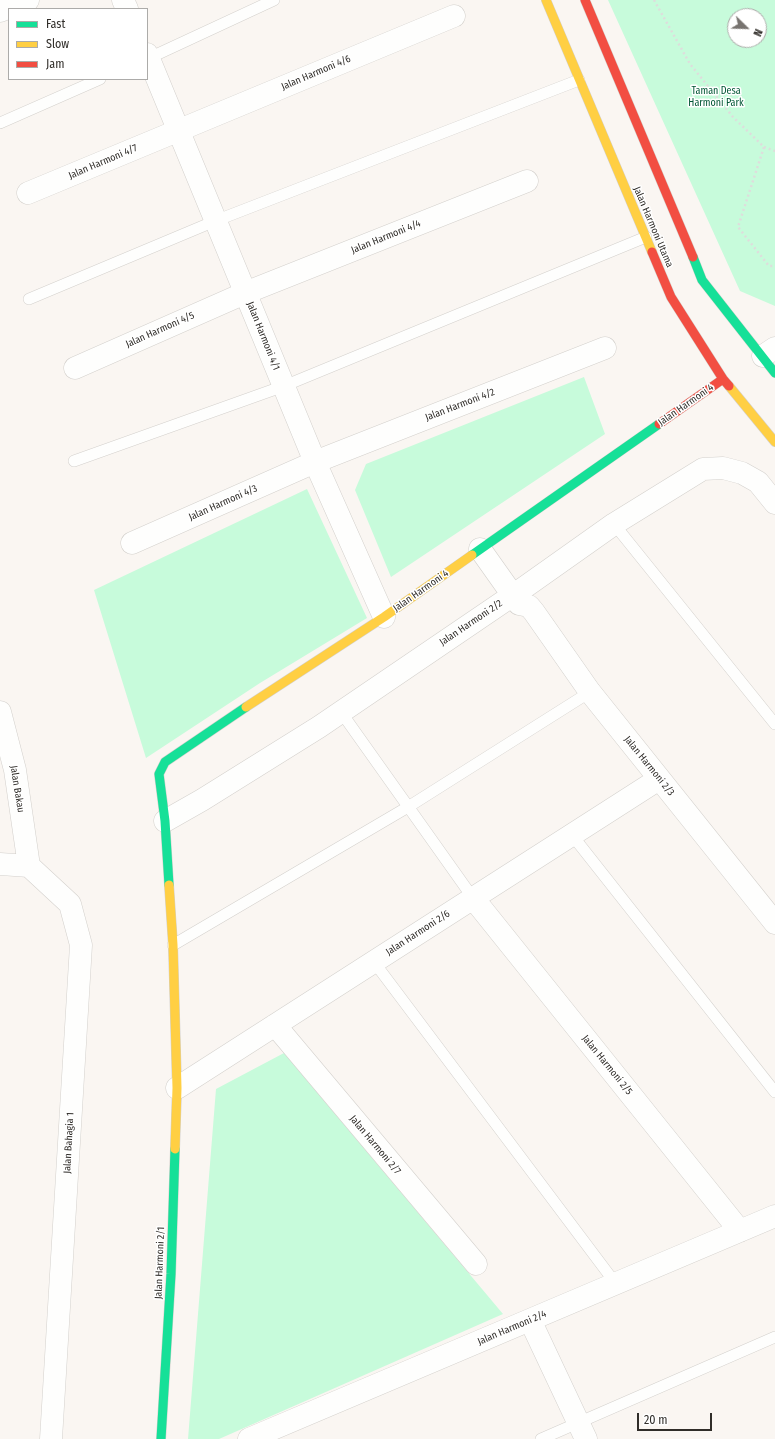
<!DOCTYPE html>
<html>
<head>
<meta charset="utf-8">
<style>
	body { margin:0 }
	#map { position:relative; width:775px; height:1439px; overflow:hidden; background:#faf6f2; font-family:"Fira Sans Condensed",sans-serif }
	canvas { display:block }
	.legend { position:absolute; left:8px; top:8px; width:140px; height:72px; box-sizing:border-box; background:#fff; border:1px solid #acaba9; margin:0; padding:5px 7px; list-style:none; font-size:12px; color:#302d29 }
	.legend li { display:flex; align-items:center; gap:8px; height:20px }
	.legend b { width:20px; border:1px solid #acaba9 }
	.north { position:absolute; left:727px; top:8px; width:40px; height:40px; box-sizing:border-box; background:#fff; border:1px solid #acaba9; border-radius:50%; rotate:113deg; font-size:11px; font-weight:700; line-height:16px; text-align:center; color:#302d29 }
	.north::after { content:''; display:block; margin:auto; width:14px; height:18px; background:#77736f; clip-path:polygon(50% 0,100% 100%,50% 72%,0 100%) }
	.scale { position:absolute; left:637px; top:1413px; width:75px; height:18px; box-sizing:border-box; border:2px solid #302d29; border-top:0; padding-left:5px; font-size:12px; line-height:14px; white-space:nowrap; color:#302d29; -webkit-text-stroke:3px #fff; paint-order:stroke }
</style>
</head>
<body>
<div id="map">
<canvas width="775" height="1439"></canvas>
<ul class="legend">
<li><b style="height:5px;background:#16e098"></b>Fast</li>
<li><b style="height:5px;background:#ffcf43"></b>Slow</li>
<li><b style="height:5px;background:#f24e42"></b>Jam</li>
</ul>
<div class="north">N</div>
<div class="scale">20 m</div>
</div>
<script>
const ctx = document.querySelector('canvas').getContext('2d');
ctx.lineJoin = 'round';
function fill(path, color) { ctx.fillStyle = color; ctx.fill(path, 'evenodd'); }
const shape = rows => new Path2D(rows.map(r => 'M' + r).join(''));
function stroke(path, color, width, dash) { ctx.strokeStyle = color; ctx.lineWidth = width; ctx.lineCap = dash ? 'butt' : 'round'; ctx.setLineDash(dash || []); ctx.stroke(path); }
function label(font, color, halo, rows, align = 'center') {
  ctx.font = font + ' "Fira Sans Condensed",sans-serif'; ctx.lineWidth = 3; ctx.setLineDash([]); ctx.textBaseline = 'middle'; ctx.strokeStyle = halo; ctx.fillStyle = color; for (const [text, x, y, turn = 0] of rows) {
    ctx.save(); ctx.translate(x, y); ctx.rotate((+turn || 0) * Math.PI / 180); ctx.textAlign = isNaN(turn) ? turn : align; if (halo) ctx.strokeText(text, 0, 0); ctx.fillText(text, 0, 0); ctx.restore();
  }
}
const green = shape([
	[608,0,775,0,775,306,740,291],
	[735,16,759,16,759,40,735,40],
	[584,377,605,434,391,577,355,490,366,464],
	[307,489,367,618,260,683,146,758,94,590],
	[284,1053,503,1314,219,1439,188,1439,216,1089]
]);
const path = shape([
	[654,0,690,64,733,117,764,147,738,227,769,266,775,266],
	[764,147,775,151]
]);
const lane = shape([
	[147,59,274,0],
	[0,123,100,79],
	[29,299,215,221,579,80],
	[74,461,284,386,646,237],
	[614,524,775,724],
	[341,712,473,898],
	[572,835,775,1092],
	[173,945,408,807,590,692],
	[374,962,616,1284],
	[541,1439,775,1337]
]);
const street = shape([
	[123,0,127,9],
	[0,11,28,0],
	[147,54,315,462,384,617],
	[28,193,454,16],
	[763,356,775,348],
	[75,368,245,293,527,181],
	[132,543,315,462,605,348],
	[480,549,519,604,529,606,534,612,590,692,775,923],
	[0,712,15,770,29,866],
	[165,821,202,800,319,727,525,587,614,524,703,469,723,468,742,473,758,482,775,503],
	[0,864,29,866],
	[29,866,70,904,81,945,51,1439],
	[473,898,740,1231],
	[275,1025,476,1264],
	[177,1088,659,779],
	[530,1320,586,1439],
	[249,1439,775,1216]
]);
const fast = shape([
	[693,257,702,280,775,373],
	[472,555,659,424],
	[169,885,165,821,159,774,165,762,246,707],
	[161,1439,171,1274,175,1149]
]);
const slow = shape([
	[546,0,652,252],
	[729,386,775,442],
	[246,707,384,617,472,555],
	[169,885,173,945,177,1088,175,1149]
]);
const jam = shape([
	[585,0,693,257],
	[652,252,671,297,723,379,729,386],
	[659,424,723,379]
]);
const streetNames = [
	["Jalan Harmoni 4/6",316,73,-23],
	["Jalan Harmoni 4/7",103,162,-23],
	["Jalan Harmoni Utama",653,227,67],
	["Jalan Harmoni 4/4",386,237,-22],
	["Jalan Harmoni 4/5",160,330,-24],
	["Jalan Harmoni 4/1",263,336,68],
	["Jalan Harmoni 4/2",460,405,-21],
	["Jalan Harmoni 4",686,405,-35],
	["Jalan Harmoni 4/3",223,503,-24],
	["Jalan Harmoni 4",421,591,-35],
	["Jalan Harmoni 2/2",471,623,-34],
	["Jalan Harmoni 2/3",649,766,51],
	["Jalan Bakau",17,789,81],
	["Jalan Harmoni 2/6",418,933,-33],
	["Jalan Harmoni 2/5",607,1065,51],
	["Jalan Bahagia 1",69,1143,-87],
	["Jalan Harmoni 2/7",375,1145,50],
	["Jalan Harmoni 2/1",160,1263,-88],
	["Jalan Harmoni 2/4",512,1328,-23]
];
const parkNames = [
	["Taman Desa",716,91],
	["Harmoni Park",716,103]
];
fill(green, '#c7fbdb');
stroke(lane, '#d3d0cc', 12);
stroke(street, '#d3d0cc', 23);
stroke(fast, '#d3d0cc', 10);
stroke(slow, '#d3d0cc', 10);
stroke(jam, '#d3d0cc', 10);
stroke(path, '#dedddc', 2.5, [2, 3]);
stroke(lane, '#fefefd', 11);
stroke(street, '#fefefd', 22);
stroke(fast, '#16e098', 9);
stroke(slow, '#ffcf43', 9);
stroke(jam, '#f24e42', 9);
label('10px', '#302d29', '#fff', streetNames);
label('10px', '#005634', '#fff', parkNames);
</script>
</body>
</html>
